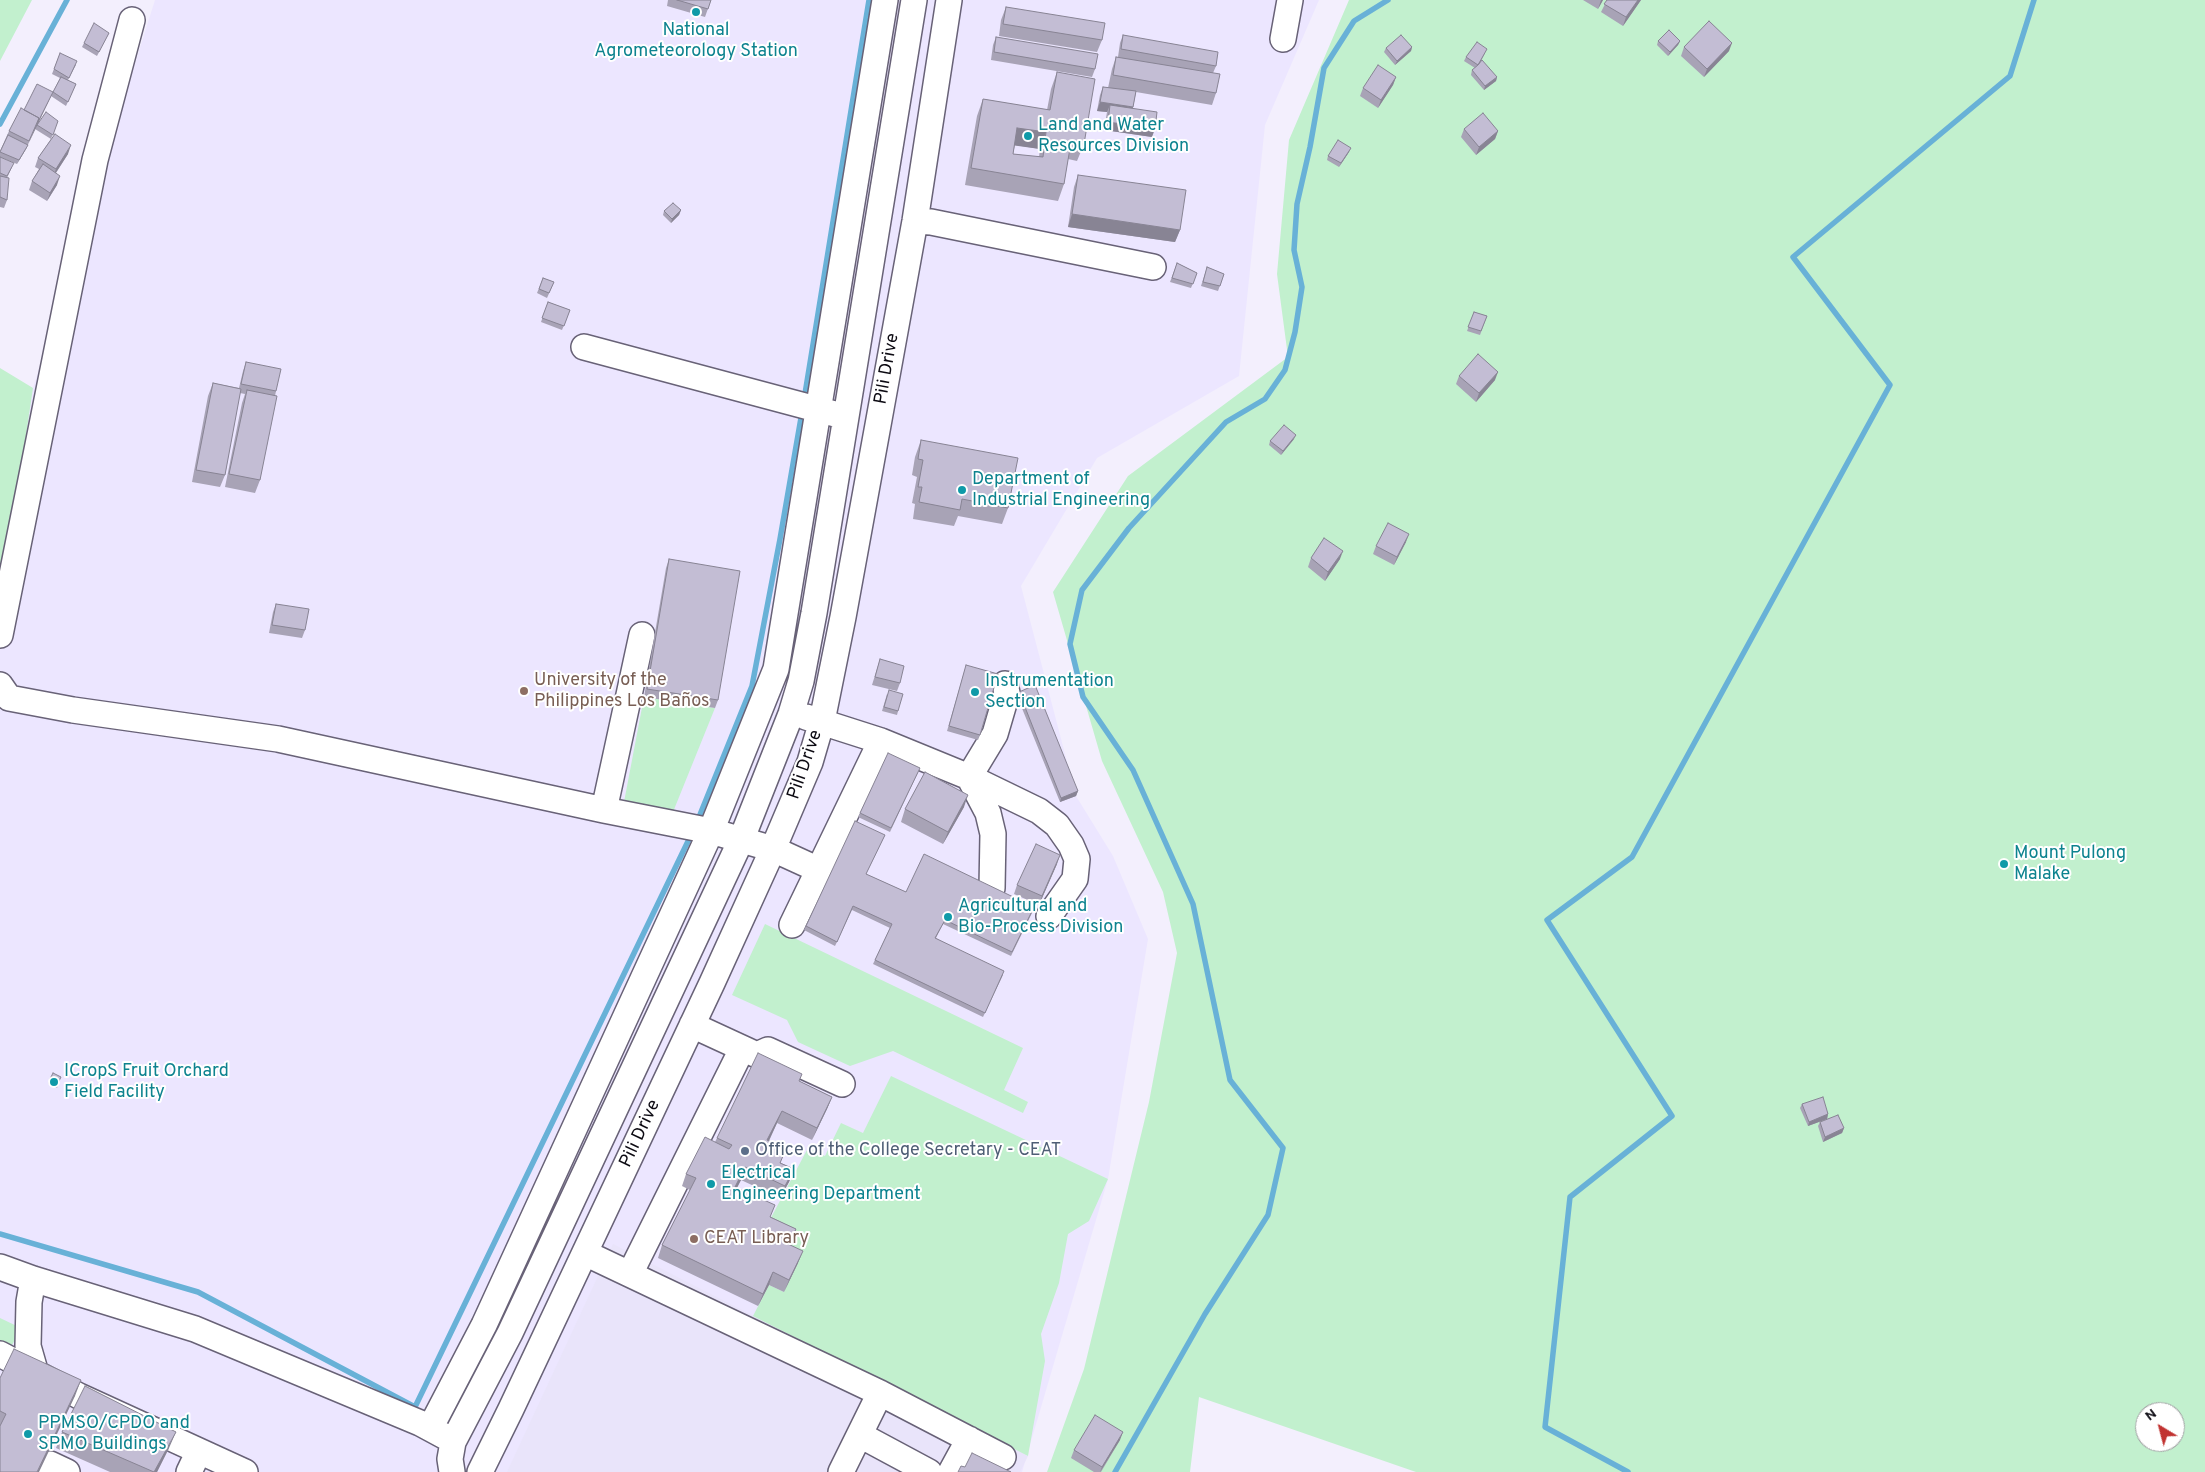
<!DOCTYPE html>
<html>
<head>
<meta charset="utf-8">
<style>
	body { margin:0 }
	#map { position:relative; width:2205px; height:1472px; overflow:hidden; background:#f3effd; font-family:Overpass,sans-serif }
	canvas { display:block }
	.north { position:absolute; left:2135px; top:1402px; width:50px; height:50px; box-sizing:border-box; background:#fff; border:1px solid #9e9da0; border-radius:50%; rotate:323deg; font-size:14px; font-weight:700; line-height:20px; text-align:center; color:#0c0a12 }
	.north::after { content:''; display:block; margin:auto; width:18px; height:22px; background:#c13331; clip-path:polygon(50% 0,100% 100%,50% 72%,0 100%) }
</style>
</head>
<body>
<div id="map">
<canvas width="2205" height="1472"></canvas>
<div class="north">N</div>
</div>
<script>
const ctx = document.querySelector('canvas').getContext('2d');
ctx.lineJoin = 'round';
function fill(path, color) { ctx.fillStyle = color; ctx.fill(path, 'evenodd'); }
const shape = rows => new Path2D(rows.map(r => 'M' + r).join(''));
function stroke(path, color, width, dash) { ctx.strokeStyle = color; ctx.lineWidth = width; ctx.lineCap = dash ? 'butt' : 'round'; ctx.setLineDash(dash || []); ctx.stroke(path); }
function label(font, color, halo, rows, align = 'center') {
  ctx.font = font + ' Overpass,sans-serif'; ctx.lineWidth = 4; ctx.setLineDash([]); ctx.textBaseline = 'middle'; ctx.strokeStyle = halo; ctx.fillStyle = color; for (const [text, x, y, turn = 0] of rows) {
    ctx.save(); ctx.translate(x, y); ctx.rotate((+turn || 0) * Math.PI / 180); ctx.textAlign = isNaN(turn) ? turn : align; if (halo) ctx.strokeText(text, 0, 0); ctx.fillText(text, 0, 0); ctx.restore();
  }
}
const built = shape([
	[155,0,1319,0,1265,125,1239,376,1097,458,1021,586,1076,796,1113,856,1148,939,1108,1179,1022,1472,0,1472,0,426,33,388]
]);
const industrial = shape([
	[613,1244,1028,1456,1020,1472,507,1472]
]);
const green = shape([
	[0,0,32,0,0,61],
	[1349,0,2205,0,2205,1472,1416,1472,1199,1397,1190,1472,1047,1472,1084,1369,1149,1102,1177,953,1163,892,1102,761,1053,592,1128,476,1288,357,1277,274,1289,140],
	[2145,1412,2175,1412,2175,1442,2145,1442],
	[0,368,33,388,10,542,0,586],
	[644,697,715,708,673,812,624,802],
	[765,924,1023,1048,1004,1090,1028,1102,1023,1113,893,1051,850,1066,798,1042,787,1020,732,995],
	[891,1076,1108,1179,1089,1221,1068,1234,1059,1283,1041,1334,1045,1361,1028,1456,753,1316,769,1285,784,1292,765,1229,808,1148,825,1156,841,1123,863,1133],
	[0,1318,21,1328,0,1368]
]);
const stream = shape([
	[0,124,67,0],
	[804,400,869,0],
	[697,822,752,686,780,539,802,412],
	[0,1234,198,1292,415,1407,692,833],
	[1115,1472,1205,1314,1268,1215,1283,1148,1230,1080,1193,904,1133,770,1083,697,1070,644,1082,590,1129,528,1226,422,1265,399,1285,370,1295,332,1302,287,1294,250,1297,204,1310,147,1324,68,1354,21,1388,0],
	[1628,1472,1545,1427,1570,1197,1672,1116,1547,920,1632,857,1890,385,1793,257,2010,76,2034,0]
]);
const minor = shape([
	[1283,39,1290,0],
	[915,221,931,222,1153,267],
	[584,347,835,414],
	[0,635,95,160,132,20],
	[0,685,9,698,73,710,278,739,604,810,711,831,773,849,819,870],
	[806,717,881,741,969,777,1039,811,1057,825,1071,845,1077,859,1075,879,1049,916],
	[604,810,642,635],
	[992,888,993,834,988,813,969,777,995,734,1007,693,1005,684],
	[792,925,881,741],
	[692,1025,757,1055,768,1050,842,1084],
	[585,1253,880,1393,1003,1457],
	[0,1267,33,1279,195,1329,420,1423,446,1437],
	[630,1274,742,1049],
	[33,1279,29,1302,28,1346,36,1374],
	[0,1354,79,1396,245,1472],
	[433,1429,435,1419,484,1325,711,831,776,669,885,0],
	[860,1435,929,1472],
	[46,1472,50,1464,67,1472],
	[189,1472,199,1451],
	[452,1472,450,1459,453,1442,510,1333,742,838,791,714,801,681,814,613,914,0],
	[480,1472,511,1409,712,983,773,849,810,762,822,721,843,617,878,425,915,221,949,0],
	[841,1472,880,1393],
	[951,1472,969,1439]
]);
const wall = shape([
	[668,0,711,0,705,17,667,6],
	[1583,0,1603,0,1598,9],
	[1607,0,1641,0,1623,26,1601,12],
	[1006,7,1102,40,1097,52,999,36,1001,20],
	[109,33,97,56,82,47,84,43],
	[1123,35,1216,66,1213,73,1216,93,1212,105,1136,92,1133,108,1152,137,1104,130,1107,112,1097,111,1100,95,1103,87,1108,88,1112,69,1116,57,1118,57,1120,43],
	[996,37,1095,69,1092,77,991,60,993,45],
	[1658,41,1680,41,1678,45,1668,56,1657,45],
	[1412,47,1411,51,1395,65,1384,52,1386,48],
	[1684,47,1729,51,1704,77,1681,56],
	[60,53,76,65,68,80,76,84,66,106,51,96,38,122,58,121,51,139,68,154,56,173,57,185,47,201,29,190,32,181,39,169,35,167,38,158,51,139,35,129,26,149,17,164,0,157,0,151,9,131,24,110,53,92,60,78,52,74],
	[1485,53,1480,63,1497,77,1496,81,1484,90,1471,75,1472,70,1475,68,1464,61,1466,57],
	[1057,72,1084,144,1077,161,1068,159,1064,184,1058,201,965,185,977,116,983,99,1047,110,1051,89],
	[1015,145,1040,149,1039,157,1013,154],
	[1396,77,1393,85,1378,108,1360,96,1363,88],
	[1464,129,1498,131,1495,139,1476,155,1461,137],
	[1349,152,1339,167,1327,160,1328,156],
	[0,157,12,167,7,178,7,200,4,208,0,207],
	[1078,175,1180,230,1175,242,1068,227,1074,187],
	[681,210,679,215,671,223,663,215,664,211],
	[1177,263,1197,273,1191,288,1170,282],
	[1207,267,1224,274,1218,291,1201,286],
	[543,278,554,282,547,298,537,293],
	[548,302,570,310,562,330,541,322],
	[1474,312,1487,316,1480,335,1467,331],
	[246,362,276,391,275,396,260,480,255,493,225,487,242,403,245,394,240,393,225,475,220,487,192,482,208,396,213,383,239,388,243,371],
	[1459,376,1495,380,1476,402,1456,384],
	[1294,439,1281,455,1269,445,1270,441],
	[921,440,1008,508,1002,524,958,516,954,526,913,519,915,504,912,503,917,477,912,475,915,457],
	[1406,542,1394,565,1373,554,1376,546],
	[1311,558,1340,559,1325,581,1308,567],
	[669,559,718,700,715,708,644,697,666,568],
	[276,604,305,630,302,638,269,633,273,612],
	[880,659,900,683,897,691,872,685],
	[965,669,980,735,978,740,947,731],
	[1019,692,1078,791,1076,796,1060,802,1017,696],
	[887,694,898,711,897,715,882,711],
	[920,768,890,832,858,817,860,813],
	[964,807,943,844,901,822,905,809],
	[885,835,866,874,906,892,1033,911,1011,956,943,924,936,938,1003,975,983,1017,873,964,890,928,852,910,835,946,804,930,806,926],
	[1057,864,1039,905,1014,894,1017,885],
	[50,1079,60,1081,57,1088,48,1083],
	[799,1081,832,1097,827,1109,812,1140,777,1123,769,1141,781,1163,794,1169,789,1182,780,1198,741,1180,736,1188,771,1217,796,1229,790,1245,798,1263,784,1292,769,1285,758,1306,658,1258,662,1245,690,1190,682,1186,686,1174,715,1142,717,1138],
	[1802,1104,1828,1114,1827,1119,1808,1126,1800,1108],
	[1820,1122,1844,1128,1842,1133,1823,1142,1818,1126],
	[0,1378,75,1396,0,1472],
	[62,1432,169,1448,157,1472,110,1472,56,1448],
	[1120,1440,1101,1472,1094,1472,1071,1458,1074,1450]
]);
const shadedWall = shape([
	[1601,0,1603,0,1598,9],
	[1638,0,1641,0,1623,26,1626,17],
	[1680,41,1678,45,1668,56,1670,52],
	[1732,43,1729,51,1704,77,1707,69],
	[1412,47,1411,51,1395,65,1397,61],
	[1396,77,1393,85,1378,108,1381,100],
	[1497,77,1496,81,1484,90,1485,86],
	[53,92,26,149,17,164,19,160,28,145,39,118],
	[1100,102,1133,107,1130,115,1110,105,1107,112,1097,111],
	[1108,122,1155,129,1152,137,1104,130],
	[1017,128,1046,132,1040,149,1011,145],
	[1498,131,1495,139,1476,155,1479,147],
	[71,145,68,154,53,177,56,169],
	[1351,148,1349,152,1339,167,1341,163],
	[60,176,57,185,47,201,50,193],
	[681,210,679,215,671,223,672,219],
	[1072,214,1180,230,1175,242,1068,227],
	[1498,372,1495,380,1476,402,1479,393],
	[1296,435,1294,439,1281,455,1283,451],
	[1409,534,1406,542,1394,565,1397,557],
	[1343,551,1340,559,1325,581,1328,572],
	[1078,791,1076,796,1060,802,1061,798],
	[968,795,964,807,943,844,948,832],
	[1060,855,1057,864,1039,905,1042,896],
	[832,1097,827,1109,812,1140,817,1128],
	[782,1111,777,1123,763,1153,767,1140],
	[1828,1114,1827,1119,1808,1126,1809,1122],
	[1844,1128,1842,1133,1823,1142,1825,1137],
	[745,1167,741,1180,731,1200,735,1187],
	[794,1169,789,1182,780,1198,785,1186],
	[796,1229,791,1241,784,1256,788,1244],
	[803,1251,798,1263,784,1292,789,1280],
	[773,1272,769,1285,758,1306,763,1294],
	[81,1380,75,1396,39,1472,37,1472],
	[176,1432,169,1448,157,1472,154,1472],
	[1123,1432,1120,1440,1100,1472,1102,1467]
]);
const building = shape([
	[677,0,711,0,708,9,677,0],
	[1607,0,1638,0,1626,17,1604,4,1607,0],
	[1006,7,1105,23,1102,40,1003,24,1006,7],
	[1709,21,1732,43,1707,69,1684,47,1709,21],
	[94,23,109,33,99,52,84,43,94,23],
	[1669,30,1680,41,1670,52,1658,41,1669,30],
	[1123,35,1218,52,1216,66,1121,49,1123,35],
	[1401,35,1412,47,1397,61,1386,48,1401,35],
	[996,37,1098,54,1095,69,994,52,996,37],
	[1477,42,1487,49,1478,65,1482,60,1497,77,1485,86,1472,70,1478,65,1466,57,1477,42],
	[60,53,77,61,69,78,54,69,60,53],
	[1116,57,1220,74,1216,93,1113,75,1116,57],
	[1378,65,1396,77,1381,100,1363,88,1378,65],
	[1057,72,1095,79,1084,144,1071,142,1064,184,971,168,983,99,1050,110,1057,72],
	[1017,128,1046,132,1043,157,1013,154,1017,128],
	[61,77,76,84,68,102,53,92,38,122,39,118,24,110,37,84,53,92,61,77],
	[1103,87,1136,91,1133,107,1100,102,1103,87],
	[1110,105,1157,112,1155,129,1108,122,1110,105],
	[21,108,39,118,29,141,9,131,21,108],
	[46,112,58,121,53,135,37,125,46,112],
	[1483,113,1498,131,1479,147,1464,129,1483,113],
	[55,134,71,145,56,169,38,158,55,134],
	[8,135,28,145,19,160,0,152,8,135],
	[1338,140,1351,148,1341,163,1328,156,1338,140],
	[0,157,14,163,7,176,0,173,0,157],
	[43,164,60,176,50,193,32,181,43,164],
	[1078,175,1186,190,1180,230,1072,214,1078,175],
	[0,176,9,178,7,200,0,197,0,176],
	[673,203,681,210,672,219,664,211,673,203],
	[1177,263,1197,273,1193,284,1172,278,1177,263],
	[1207,267,1224,274,1220,286,1203,282,1207,267],
	[543,278,554,282,549,293,539,289,543,278],
	[548,302,570,310,564,326,542,318,548,302],
	[1474,312,1487,316,1481,331,1468,327,1474,312],
	[1478,354,1498,372,1479,393,1459,376,1478,354],
	[246,362,281,369,276,391,241,384,246,362],
	[213,383,241,389,225,475,196,470,213,383],
	[247,390,277,396,260,480,229,474,247,390],
	[1284,425,1296,435,1283,451,1270,441,1284,425],
	[921,440,1018,458,1008,508,962,499,960,510,919,502,922,487,918,487,923,460,918,459,921,440],
	[1388,523,1409,534,1397,557,1376,546,1388,523],
	[1324,538,1343,551,1328,572,1311,558,1324,538],
	[669,559,740,571,718,700,647,689,669,559],
	[276,604,309,609,305,630,272,625,276,604],
	[880,659,904,666,900,683,875,677,880,659],
	[966,665,998,674,980,735,949,726,966,665],
	[1035,685,1078,791,1061,798,1019,692,1035,685],
	[889,690,903,694,898,711,884,707,889,690],
	[888,753,920,768,891,828,860,813,888,753],
	[925,772,968,795,948,832,905,809,925,772],
	[855,821,885,835,866,874,906,892,924,854,1034,907,1012,952,945,920,935,938,1004,971,985,1013,875,960,892,924,853,906,837,942,806,926,855,821],
	[1036,844,1060,855,1042,896,1017,885,1036,844],
	[758,1053,802,1074,799,1081,832,1097,817,1128,782,1111,767,1140,786,1149,780,1163,794,1169,785,1186,745,1167,735,1187,775,1205,770,1217,796,1229,788,1244,803,1251,789,1280,773,1272,763,1294,662,1245,696,1178,686,1174,705,1137,729,1149,732,1145,717,1138,758,1053],
	[53,1073,61,1077,58,1083,50,1079,53,1073],
	[1823,1097,1828,1114,1809,1122,1802,1104,1823,1097],
	[1838,1115,1844,1128,1825,1137,1820,1122,1838,1115],
	[14,1349,81,1380,37,1472,0,1472,0,1426,6,1414,0,1411,0,1378,14,1349],
	[85,1386,176,1432,154,1472,62,1432,85,1386],
	[1095,1415,1123,1432,1102,1467,1074,1450,1095,1415],
	[972,1453,1011,1472,958,1472,961,1466,965,1467,972,1453]
]);
const markers = [
	[696,12,5,"#0f9aa8"],
	[1028,136,5,"#0f9aa8"],
	[962,490,5,"#0f9aa8"],
	[524,691,5,"#8d6e63"],
	[975,692,5,"#0f9aa8"],
	[2004,864,5,"#0f9aa8"],
	[948,917,5,"#0f9aa8"],
	[54,1082,5,"#0f9aa8"],
	[745,1151,5,"#5c6f8a"],
	[711,1184,5,"#0f9aa8"],
	[694,1239,5,"#8d6e63"],
	[28,1434,5,"#0f9aa8"]
];
const cultureNames = [
	["National",696,31,"center"],
	["Agrometeorology Station",696,52,"center"],
	["Land and Water",1038,126],
	["Resources Division",1038,147],
	["Department of",972,480],
	["Industrial Engineering",972,501],
	["Instrumentation",985,682],
	["Section",985,703],
	["Mount Pulong",2014,854],
	["Malake",2014,875],
	["Agricultural and",958,907],
	["Bio-Process Division",958,928],
	["ICropS Fruit Orchard",64,1072],
	["Field Facility",64,1093],
	["Electrical",721,1174],
	["Engineering Department",721,1195],
	["PPMSO/CPDO and",38,1424],
	["SPMO Buildings",38,1445]
];
const streetNames = [
	["Pili Drive",888,369,-80],
	["Pili Drive",806,765,-71],
	["Pili Drive",641,1134,-65]
];
const educationNames = [
	["University of the",534,681],
	["Philippines Los Baños",534,702],
	["CEAT Library",704,1239]
];
const serviceNames = [
	["Office of the College Secretary - CEAT",755,1151]
];
fill(built, '#ece6ff');
fill(industrial, '#e9e4fa');
fill(green, '#c2f0ce');
stroke(stream, '#68b1d7', 5.5);
stroke(minor, '#686277', 28);
stroke(minor, '#fff', 25);
fill(wall, '#a8a3b6');
fill(shadedWall, '#888494');
fill(building, '#c3bdd4');
stroke(building, '#888494', 1);
for (const [x, y, r, color] of markers) { const dot = new Path2D(); dot.arc(x, y, r, 0, 2 * Math.PI); ctx.fillStyle = color; ctx.fill(dot); stroke(dot, '#fff', 2); }
label('18px', '#0d838f', '#fff', cultureNames, 'left');
label('18px', '#0c0a12', '#fff', streetNames);
label('18px', '#785e54', '#fff', educationNames, 'left');
label('18px', '#4e5e75', '#fff', serviceNames, 'left');
</script>
</body>
</html>
